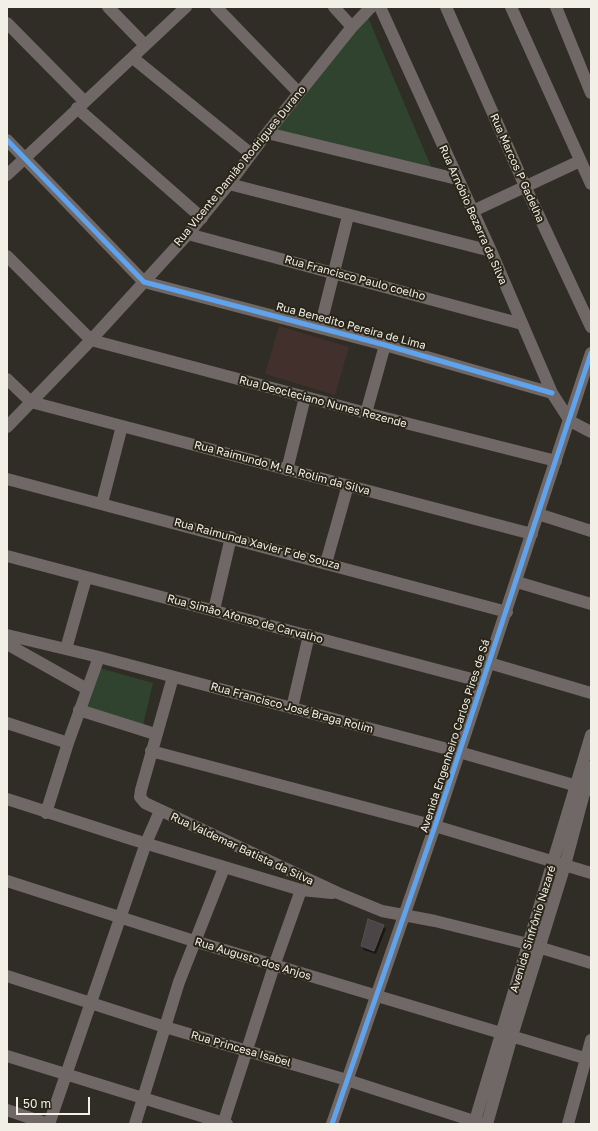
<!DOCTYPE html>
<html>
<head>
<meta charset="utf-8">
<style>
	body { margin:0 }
	#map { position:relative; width:598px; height:1131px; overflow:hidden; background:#2f2d26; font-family:"Golos Text",sans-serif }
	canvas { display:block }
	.frame { position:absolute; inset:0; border:8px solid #f2efe7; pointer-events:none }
	.scale { position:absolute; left:16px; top:1097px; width:74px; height:18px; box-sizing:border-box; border:2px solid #f2efe7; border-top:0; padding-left:5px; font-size:12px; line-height:14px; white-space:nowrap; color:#f2efe7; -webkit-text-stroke:3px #292518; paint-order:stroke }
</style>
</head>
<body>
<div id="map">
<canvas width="598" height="1131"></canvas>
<div class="frame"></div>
<div class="scale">50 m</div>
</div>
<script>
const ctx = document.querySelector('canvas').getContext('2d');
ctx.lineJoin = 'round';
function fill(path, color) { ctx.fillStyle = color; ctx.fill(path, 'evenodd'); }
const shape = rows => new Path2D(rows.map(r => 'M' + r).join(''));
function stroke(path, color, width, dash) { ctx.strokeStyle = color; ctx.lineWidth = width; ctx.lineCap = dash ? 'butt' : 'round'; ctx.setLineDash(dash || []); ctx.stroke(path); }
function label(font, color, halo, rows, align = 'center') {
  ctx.font = font + ' "Golos Text",sans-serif'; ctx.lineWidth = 4; ctx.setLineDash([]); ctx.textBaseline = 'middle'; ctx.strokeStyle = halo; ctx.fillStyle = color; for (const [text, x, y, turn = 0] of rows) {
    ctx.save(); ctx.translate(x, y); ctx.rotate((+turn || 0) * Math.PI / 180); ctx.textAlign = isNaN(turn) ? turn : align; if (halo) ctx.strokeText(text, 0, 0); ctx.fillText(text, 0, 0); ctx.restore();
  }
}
const education = shape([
	[279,326,349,347,335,395,265,374]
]);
const green = shape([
	[367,15,435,176,268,133],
	[96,667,153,683,143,725,82,706]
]);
const shadow = shape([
	[383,926,386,929,376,954,364,950,362,946]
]);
const building = shape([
	[368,919,384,925,374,951,361,946,368,919]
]);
const minor = shape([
	[108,7,145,45],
	[216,7,299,93],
	[334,7,352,27],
	[380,7,491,251,552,393,570,421,591,432],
	[446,7,525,186,591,327],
	[511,7,591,184],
	[556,7,591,93],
	[7,23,84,101],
	[133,58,251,154],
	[77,108,202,218],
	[267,133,457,179],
	[7,140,144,282,385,345,552,393],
	[7,175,186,7],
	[229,184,491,251],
	[473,211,580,161],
	[188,234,522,324],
	[7,256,91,340,366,413,556,461],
	[320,328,348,216],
	[7,379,31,402,532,534],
	[366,413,385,345],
	[7,427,91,340,188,234,229,184,267,133,352,27,371,7],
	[287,470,305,397],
	[7,479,507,612],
	[102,503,122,426],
	[538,514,591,531],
	[7,556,483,682],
	[326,563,348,485],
	[517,582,591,604],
	[214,610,231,537],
	[7,635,99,657,292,708,459,752,591,790],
	[7,644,87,689],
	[66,649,86,578],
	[489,663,591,693],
	[173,677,141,790,140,797,145,803,338,893,382,911,435,921,528,944,591,963],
	[292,708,309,635],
	[79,710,155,734],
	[7,723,68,743],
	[151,751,435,826,591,873],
	[7,799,131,839,301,890,332,893],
	[46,813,68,743,99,657],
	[7,881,194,941,591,1060],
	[7,976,165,1027,347,1080,483,1124],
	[7,1056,227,1124],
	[7,1110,48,1124],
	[49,1124,146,843,160,811],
	[135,1124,179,982,224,868],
	[223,1124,274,966,301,890],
	[332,1124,435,826,591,353],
	[474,1124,591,735],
	[487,1124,512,1036,565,865,591,767],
	[568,1124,591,1040]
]);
const cycleway = shape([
	[7,140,144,282,385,345,552,393],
	[332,1124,435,826,591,353]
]);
const streetNames = [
	["Rua Vicente Damião Rodrigues Durano",240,166,-51],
	["Rua Marcos P Gadelha",517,168,66],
	["Rua Arnóbio Bezerra da Silva",473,215,66],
	["Rua Francisco Paulo coelho",355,278,15],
	["Rua Benedito Pereira de Lima",351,326,15],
	["Rua Deocleciano Nunes Rezende",323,402,15],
	["Rua Raimundo M. B. Rolim da Silva",282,468,15],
	["Rua Raimunda Xavier F de Souza",257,544,15],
	["Rua Simão Afonso de Carvalho",245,619,15],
	["Rua Francisco José Braga Rolim",292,708,15],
	["Avenida Engenheiro Carlos Pires de Sá",455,736,-72],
	["Rua Valdemar Batista da Silva",242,849,25],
	["Avenida Sinfrônio Nazaré",533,929,-73],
	["Rua Augusto dos Anjos",253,959,17],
	["Rua Princesa Isabel",241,1049,16]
];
fill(education, '#42302d');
fill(green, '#2f432e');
fill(shadow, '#0007');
fill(building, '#4b4547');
stroke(building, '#53504f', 1);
stroke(minor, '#6f6866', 12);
stroke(cycleway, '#60a3ed', 5);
label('11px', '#f2efe7', '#292518', streetNames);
</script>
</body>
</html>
